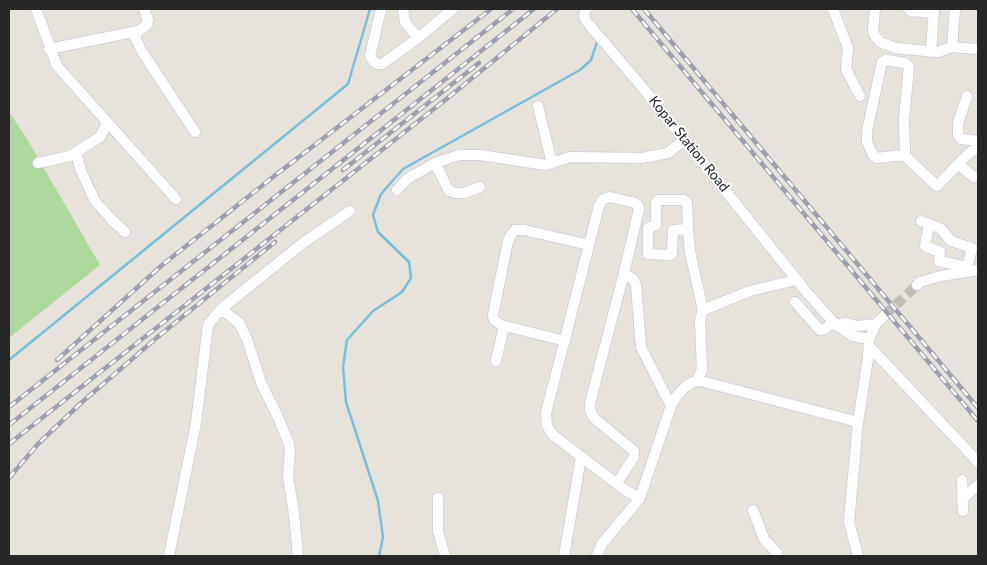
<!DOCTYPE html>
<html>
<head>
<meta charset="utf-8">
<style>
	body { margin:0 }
	#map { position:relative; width:987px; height:565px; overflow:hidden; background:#e8e3da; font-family:Lato,sans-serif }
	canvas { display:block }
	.frame { position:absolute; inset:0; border:10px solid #272727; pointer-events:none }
</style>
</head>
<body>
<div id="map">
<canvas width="987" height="565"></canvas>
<div class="frame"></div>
</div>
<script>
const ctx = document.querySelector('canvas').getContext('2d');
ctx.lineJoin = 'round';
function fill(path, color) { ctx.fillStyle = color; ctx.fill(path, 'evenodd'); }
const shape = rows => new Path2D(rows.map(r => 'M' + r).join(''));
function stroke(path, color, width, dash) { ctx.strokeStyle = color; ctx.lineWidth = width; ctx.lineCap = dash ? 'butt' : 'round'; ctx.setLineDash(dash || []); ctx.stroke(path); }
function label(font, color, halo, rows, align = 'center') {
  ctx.font = font + ' Lato,sans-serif'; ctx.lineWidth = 4; ctx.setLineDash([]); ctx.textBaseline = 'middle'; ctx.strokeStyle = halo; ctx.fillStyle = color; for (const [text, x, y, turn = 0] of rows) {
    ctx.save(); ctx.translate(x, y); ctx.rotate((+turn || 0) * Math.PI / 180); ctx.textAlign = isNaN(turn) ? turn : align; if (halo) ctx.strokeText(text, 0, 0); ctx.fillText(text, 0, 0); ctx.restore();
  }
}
const green = shape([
	[9,112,24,134,100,265,9,338]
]);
const stream = shape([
	[9,360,348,84,370,9],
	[379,556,383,537,378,501,346,402,343,367,347,340,373,311,402,292,411,278,409,262,378,232,373,215,381,194,403,169,580,70,591,60,598,39]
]);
const minorTunnel = shape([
	[885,315,917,285]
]);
const minor = shape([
	[36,9,57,66,176,199],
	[144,9,148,20,147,25,138,31,135,37,141,50,195,132],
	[381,9,370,56,374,62,378,64,382,64,418,38],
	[403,9,405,22,418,38,453,9],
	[586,9,584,15,586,21,643,88,809,295,836,325,853,336,869,339],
	[833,9,848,48,846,69,860,96],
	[875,9,873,30,875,36,880,42,896,48,938,52,952,47,978,49],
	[909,9,911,11,933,13],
	[952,47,955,9],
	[49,49,138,31],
	[931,52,934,9],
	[886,60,905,63,909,66,904,120,905,152,904,155,876,158,873,155,867,142,867,131,882,62,886,60],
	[967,96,958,123,958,135,961,139,978,141],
	[538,106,552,163],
	[76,152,81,171,95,201,112,220,125,232],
	[904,155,937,186,967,155,978,147],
	[38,163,70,156,100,137,107,123],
	[435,163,448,189,450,191,456,193,464,193,480,187],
	[958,164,974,177],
	[397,190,407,179,435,163,459,155,480,155,546,165,570,157,642,158,668,153,684,140],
	[659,200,684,200,687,203,688,229,673,230,672,254,670,255,648,254,648,228,656,225,656,203,659,200],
	[921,221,937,227,941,229,951,241,972,248,967,267,939,261,940,252,925,246,929,224],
	[688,229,690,252,703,310],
	[917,285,920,282,941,276,978,270],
	[795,302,820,330,825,329,833,322],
	[221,309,303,243,350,211],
	[836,325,846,323,857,326,876,324],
	[565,341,501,325,494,320,493,315,508,241,511,235,515,230,524,230,589,245],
	[869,346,978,462],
	[496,361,504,326],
	[697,380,858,422],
	[962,480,963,511],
	[617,483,634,457,634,451,594,418,590,410,590,403,624,273],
	[438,498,438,531,445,556],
	[640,498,625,490,553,435,547,426,546,413,599,206,603,199,610,197,635,203,638,205,639,209,624,273,633,279,636,285,641,347,671,406],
	[962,499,978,485],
	[753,510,764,539,777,553,777,556],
	[169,556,196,423,208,325,221,309,239,323,247,339,262,385,278,417,289,444,290,453,288,475,294,514,298,556],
	[564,556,581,457],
	[597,556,601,545,640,498,671,406,676,397,686,386,697,380,702,370,700,320,703,310,750,291,796,280],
	[858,556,849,522,858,422,868,358,869,339,876,324,885,315]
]);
const rail = shape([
	[632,9,978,421],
	[644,9,978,408],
	[343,170,479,63],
	[57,360,161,266,273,177,491,9],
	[9,407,513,9],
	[9,425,534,9],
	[9,444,449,97,557,9],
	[9,478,38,444,81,403,160,335,275,242]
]);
const streetNames = [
	["Kopar Station Road",689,144,51]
];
fill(green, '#aed99c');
stroke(stream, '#78c0e0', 2.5);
stroke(minorTunnel, '#c1bdb6', 10, [10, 5]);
stroke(minor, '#d0d2df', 12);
stroke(minor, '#fff', 10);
stroke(rail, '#9ea0af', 4.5);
stroke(rail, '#fff', 2.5, [8]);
label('14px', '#272727', '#fff', streetNames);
</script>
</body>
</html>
